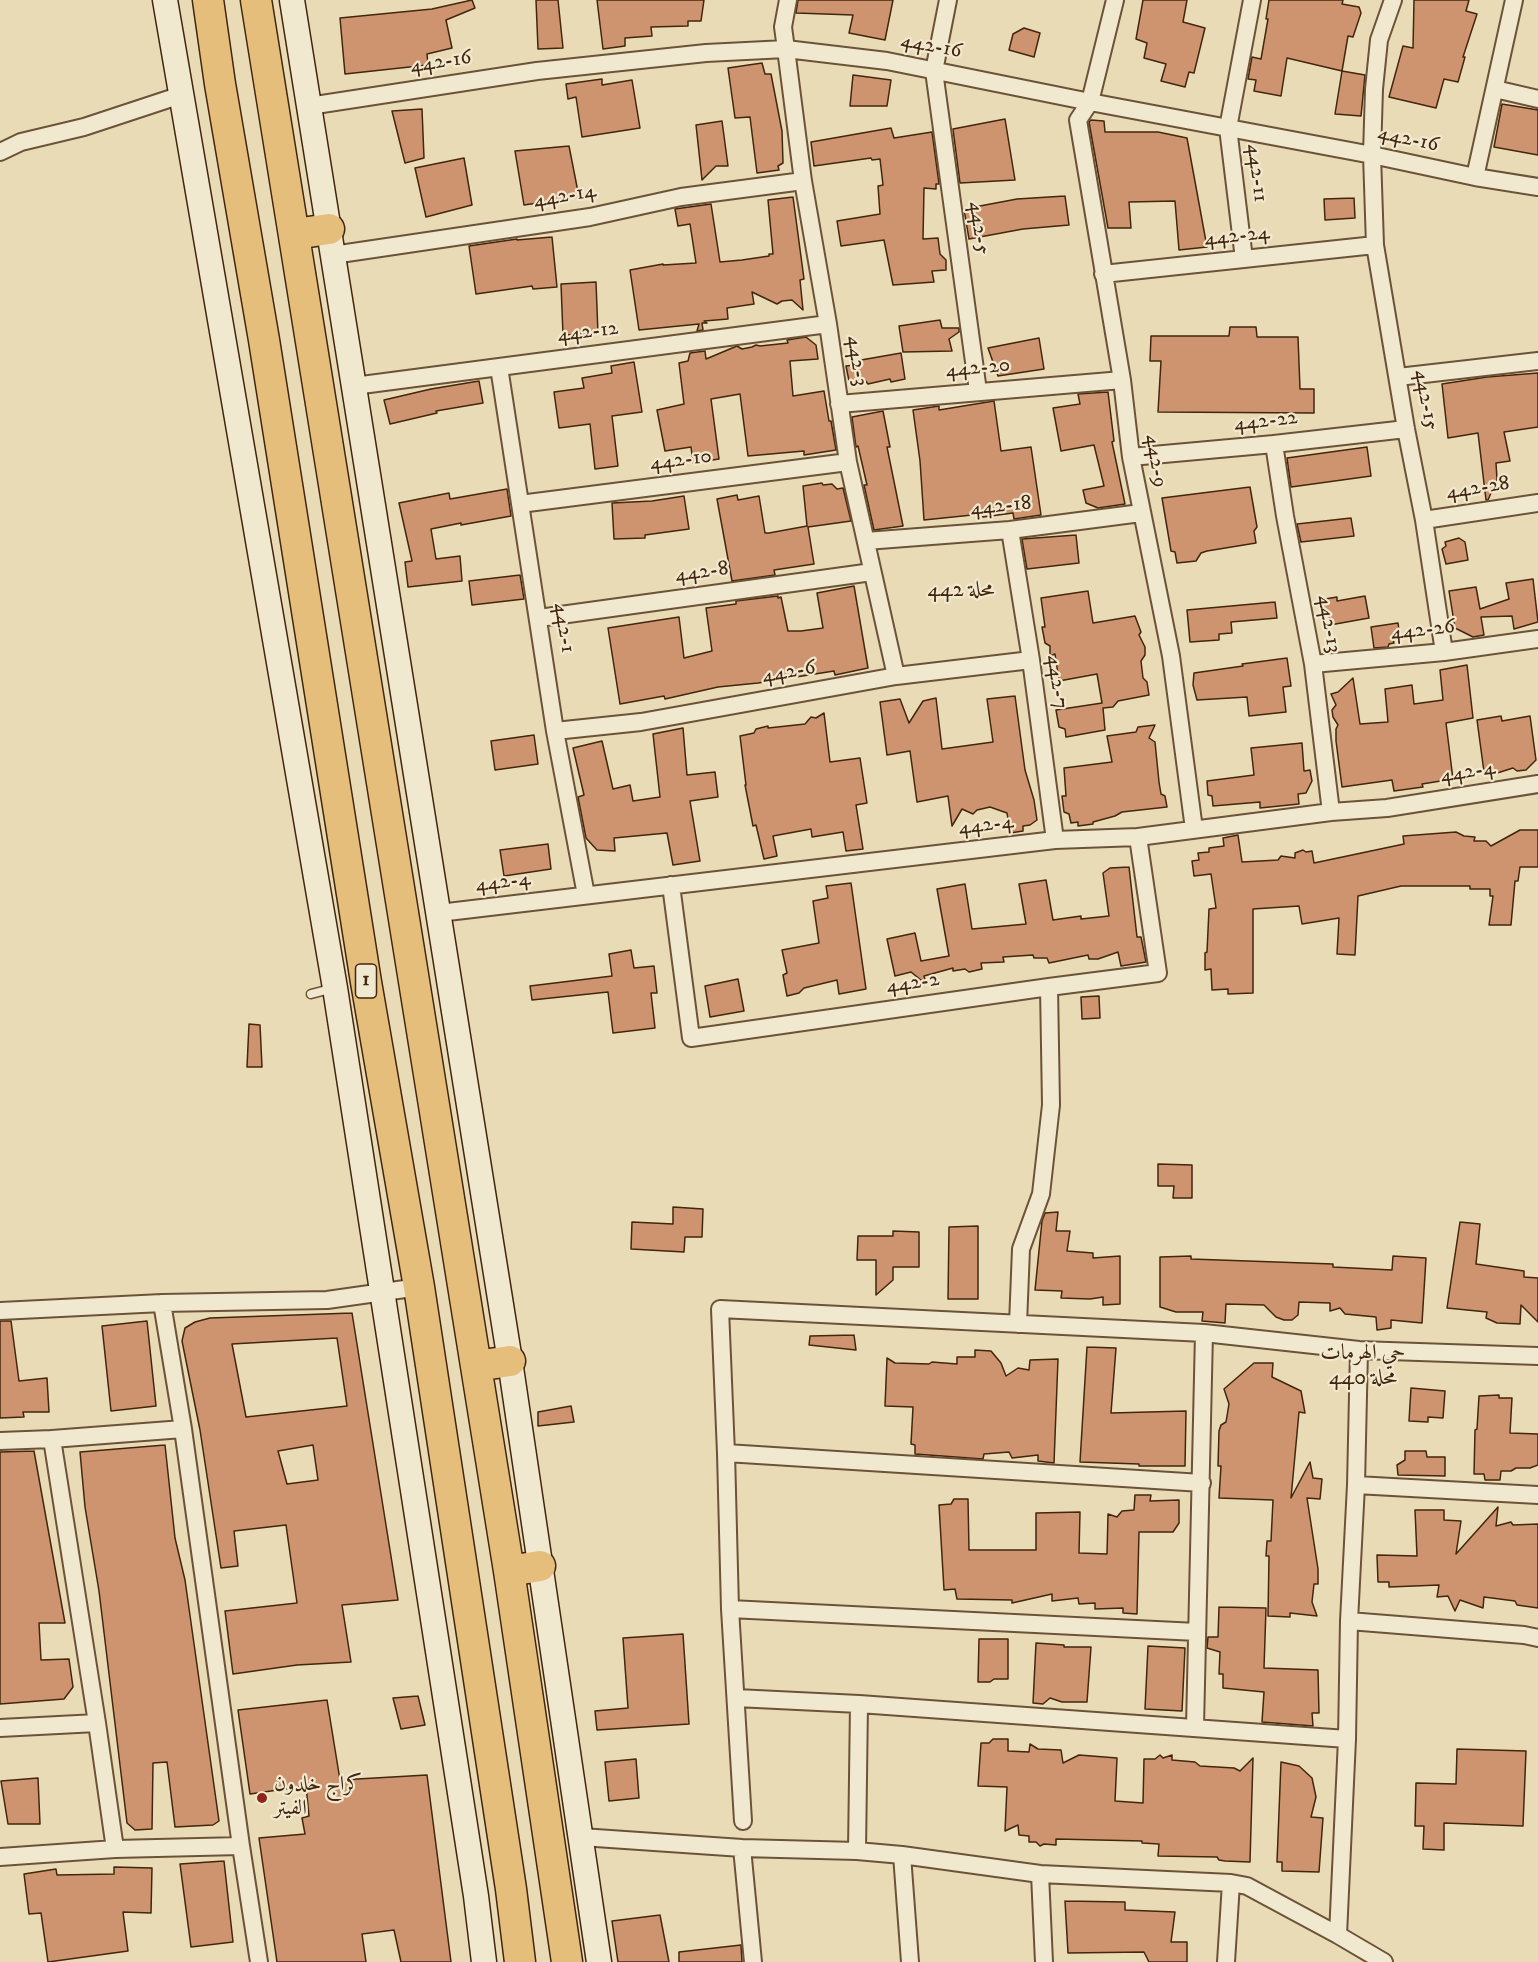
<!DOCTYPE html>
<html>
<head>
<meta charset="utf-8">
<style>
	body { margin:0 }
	canvas { display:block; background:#eadbb7 }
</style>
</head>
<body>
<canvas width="1538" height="1962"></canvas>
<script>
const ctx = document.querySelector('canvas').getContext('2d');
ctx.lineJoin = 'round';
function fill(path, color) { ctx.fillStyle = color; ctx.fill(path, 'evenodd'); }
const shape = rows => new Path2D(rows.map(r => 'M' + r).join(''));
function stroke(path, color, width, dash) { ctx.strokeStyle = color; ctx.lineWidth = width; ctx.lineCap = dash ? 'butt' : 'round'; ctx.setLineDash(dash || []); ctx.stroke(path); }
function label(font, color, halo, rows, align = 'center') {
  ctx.font = font + ' "IM FELL DW Pica",Amiri,serif'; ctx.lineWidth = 4.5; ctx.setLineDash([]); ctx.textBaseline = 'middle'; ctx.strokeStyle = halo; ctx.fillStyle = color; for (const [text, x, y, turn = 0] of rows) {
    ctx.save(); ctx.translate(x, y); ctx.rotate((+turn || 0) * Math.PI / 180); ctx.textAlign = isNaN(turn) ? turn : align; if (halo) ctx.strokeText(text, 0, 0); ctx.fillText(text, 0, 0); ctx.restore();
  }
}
const building = shape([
	[472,0,475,8,446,20,452,48,427,54,428,65,345,74,340,18,432,9,472,0],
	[536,0,558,0,563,48,538,49,536,0],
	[597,0,704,0,701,21,688,21,688,26,651,27,652,36,625,38,625,46,603,49,597,0],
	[798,0,893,0,885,40,849,33,853,15,796,13,798,0],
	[1143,0,1187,0,1183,22,1205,28,1194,73,1189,72,1185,87,1161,81,1166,64,1144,58,1147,43,1136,39,1143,0],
	[1269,0,1343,0,1342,4,1359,7,1361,13,1353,37,1348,36,1342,71,1287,58,1281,96,1254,91,1256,80,1248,79,1252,57,1261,59,1268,19,1266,19,1269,0],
	[1414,0,1469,0,1466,11,1477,14,1463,57,1465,57,1458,82,1444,79,1436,108,1389,97,1403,46,1413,48,1414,0],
	[1024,28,1040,33,1034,57,1009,50,1013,34,1024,28],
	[762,63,765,74,771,74,782,131,783,163,778,166,779,170,757,173,750,117,735,118,728,68,762,63],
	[1342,71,1365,75,1361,116,1335,114,1342,71],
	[853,75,891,80,887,106,850,106,853,75],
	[602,79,602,85,632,80,640,128,582,137,576,97,568,99,566,84,602,79],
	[1502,104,1538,110,1538,155,1494,147,1502,104],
	[422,109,424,158,405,163,392,111,422,109],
	[1005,119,1015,180,960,183,953,129,1005,119],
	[1091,120,1104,121,1105,132,1158,132,1187,138,1207,247,1179,250,1175,201,1129,202,1131,228,1108,228,1089,122,1091,120],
	[722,121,728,166,716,166,702,180,696,125,722,121],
	[891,128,894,138,932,132,939,184,936,184,936,189,924,188,923,239,938,238,940,254,946,260,946,270,932,271,934,282,893,285,884,240,841,246,837,221,880,214,878,186,883,185,880,159,872,160,871,158,814,166,811,142,891,128],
	[569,146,579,197,524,205,515,151,569,146],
	[464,158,472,205,426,217,415,168,464,158],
	[1065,196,1069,225,1023,229,969,239,964,209,1017,199,1065,196],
	[793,197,804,279,800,280,803,310,792,300,782,301,777,304,752,292,754,304,727,308,728,319,704,321,707,323,702,323,703,330,697,331,699,324,639,330,630,270,663,264,663,265,696,263,690,224,678,226,675,209,711,204,720,262,742,260,769,256,769,254,773,254,768,200,793,197],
	[1354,198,1355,218,1325,220,1324,199,1354,198],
	[552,237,557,287,533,289,532,286,476,294,469,246,517,239,517,240,552,237],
	[596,282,598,334,563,335,561,284,596,282],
	[940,320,942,328,959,328,959,332,949,339,952,351,903,352,899,326,940,320],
	[1230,327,1256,327,1257,337,1298,337,1300,389,1314,389,1314,413,1158,412,1161,361,1150,361,1151,336,1229,336,1230,327],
	[806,337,816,345,818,359,790,361,793,396,824,391,829,421,831,421,836,450,804,455,804,451,748,456,740,394,711,399,719,459,693,463,691,447,665,451,657,410,684,404,679,363,688,361,690,353,705,351,706,359,737,346,742,349,752,347,756,345,760,346,788,343,787,340,806,337],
	[1039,338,1044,369,998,376,988,348,1039,338],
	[901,353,905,379,891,382,890,379,868,384,864,379,849,381,846,366,862,364,861,360,901,353],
	[634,362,642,412,612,416,618,466,595,469,590,424,559,428,554,392,584,388,582,378,612,373,611,366,634,362],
	[1538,373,1538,427,1504,432,1510,461,1496,463,1497,479,1488,500,1486,500,1478,433,1448,438,1442,384,1487,377,1538,373],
	[479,381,483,403,436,411,437,413,390,424,384,400,431,389,479,381],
	[1108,392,1114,441,1112,442,1125,504,1098,508,1086,503,1083,490,1104,486,1094,445,1061,451,1053,408,1080,404,1078,394,1108,392],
	[994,401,1001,451,1031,447,1041,515,1014,519,1013,513,983,517,982,514,924,520,920,461,913,410,939,406,939,410,994,401],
	[883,411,890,447,887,447,903,526,874,530,864,485,867,485,858,446,856,447,852,417,883,411],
	[1367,447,1371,476,1291,487,1287,458,1367,447],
	[822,483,823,485,832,484,837,489,843,488,851,521,808,527,814,564,774,570,775,575,732,581,717,499,737,495,738,500,759,496,765,533,769,533,807,526,803,486,822,483],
	[1250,487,1257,527,1254,531,1256,543,1207,551,1201,553,1196,561,1177,563,1175,552,1171,551,1162,498,1250,487],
	[507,489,511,516,461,525,461,523,431,529,436,559,460,556,462,581,408,587,405,562,412,561,399,503,449,493,450,499,507,489],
	[684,496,689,529,645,535,645,538,614,539,612,503,652,501,684,496],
	[1351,518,1354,536,1301,542,1297,524,1351,518],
	[1076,535,1079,563,1027,569,1022,539,1076,535],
	[1459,538,1465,542,1468,560,1446,564,1442,549,1446,546,1445,542,1459,538],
	[520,575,524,599,472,605,469,581,520,575],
	[1533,579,1538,622,1514,629,1512,616,1481,617,1484,635,1473,637,1455,628,1449,591,1476,587,1480,609,1509,599,1506,583,1533,579],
	[854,586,868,668,835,675,834,671,758,683,718,687,665,699,664,696,620,704,608,628,679,617,684,658,712,651,706,608,736,604,736,601,778,596,778,598,781,597,788,631,801,631,823,628,817,593,854,586],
	[1088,591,1093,623,1135,616,1141,632,1139,635,1145,647,1145,655,1141,661,1143,678,1147,682,1149,695,1118,701,1113,707,1103,708,1105,730,1066,737,1065,729,1059,727,1056,710,1102,703,1097,674,1059,681,1055,654,1050,656,1050,646,1045,643,1042,627,1045,627,1041,598,1088,591],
	[1365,596,1369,618,1330,625,1329,616,1321,612,1319,600,1337,597,1337,601,1365,596],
	[1275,602,1277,618,1231,622,1232,633,1219,634,1219,640,1190,642,1187,610,1275,602],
	[1398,623,1400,637,1393,639,1394,643,1389,644,1388,647,1374,648,1371,627,1398,623],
	[1287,658,1291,686,1283,687,1286,712,1249,716,1247,697,1197,700,1193,685,1194,673,1243,666,1242,664,1287,658],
	[1467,665,1473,718,1446,723,1453,779,1422,784,1423,787,1394,791,1392,780,1342,787,1336,741,1336,729,1338,725,1333,717,1332,710,1336,705,1331,694,1338,692,1353,678,1360,724,1388,722,1385,689,1412,685,1414,704,1443,700,1440,670,1467,665],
	[1015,696,1025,770,1034,800,1037,820,1030,825,1023,826,1023,831,1010,833,1007,813,990,807,977,810,973,814,962,809,952,826,948,796,917,802,910,751,887,755,880,702,900,699,909,723,923,701,936,698,942,749,993,742,987,699,1015,696],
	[824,713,830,762,860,758,867,803,856,805,863,849,846,851,843,832,812,837,811,829,773,836,777,856,764,859,756,825,753,826,745,785,746,785,740,736,754,733,756,729,768,726,768,728,805,724,811,717,816,718,824,713],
	[1501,716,1502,721,1530,716,1536,760,1526,770,1517,771,1513,768,1491,775,1490,771,1484,772,1477,720,1501,716],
	[1155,725,1149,738,1155,742,1159,782,1161,794,1165,796,1167,807,1122,812,1115,816,1093,822,1093,824,1078,826,1078,822,1071,823,1069,814,1064,812,1062,796,1066,796,1064,768,1112,762,1107,736,1136,732,1138,727,1155,725],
	[683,728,687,775,715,772,718,797,690,801,700,861,673,865,667,833,614,838,615,851,597,850,586,838,578,797,584,795,573,748,602,741,613,789,630,785,633,801,660,797,653,734,683,728],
	[534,735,538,764,495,770,491,741,534,735],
	[1302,743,1304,771,1310,770,1312,781,1306,793,1298,794,1299,804,1260,808,1260,802,1213,806,1212,796,1208,795,1207,781,1254,775,1251,748,1302,743],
	[1520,830,1538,830,1538,867,1520,867,1518,881,1515,881,1511,925,1489,925,1493,896,1490,896,1490,889,1470,889,1470,886,1401,886,1358,896,1355,955,1337,954,1339,918,1302,924,1299,906,1253,909,1253,993,1228,994,1228,989,1212,990,1211,969,1205,970,1205,953,1207,952,1209,909,1216,908,1211,874,1194,876,1192,861,1199,860,1198,853,1209,852,1209,848,1224,846,1223,838,1238,835,1242,862,1278,860,1281,856,1295,858,1295,853,1303,850,1306,852,1312,851,1314,863,1404,844,1403,836,1456,832,1464,836,1475,837,1474,841,1486,841,1491,846,1520,830],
	[548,844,551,869,504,876,500,850,548,844],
	[1129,867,1137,937,1141,937,1146,962,1121,966,1118,952,1098,959,1089,959,1088,955,1049,963,1047,958,1034,958,1033,955,1003,957,1004,962,981,963,982,969,969,972,965,969,953,971,953,968,924,976,926,984,911,972,895,976,887,939,915,933,921,961,949,956,937,889,965,884,972,929,1026,924,1019,884,1046,880,1053,920,1081,916,1081,919,1109,916,1103,873,1110,868,1129,867],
	[851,883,866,989,839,994,837,980,804,988,799,993,787,996,783,975,787,973,782,950,819,943,813,901,828,898,826,886,851,883],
	[631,950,634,968,654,966,657,993,651,993,655,1028,613,1033,608,992,532,1000,530,986,612,976,609,954,631,950],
	[738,979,744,1011,710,1017,705,986,738,979],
	[1099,996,1100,1018,1082,1019,1081,997,1099,996],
	[249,1024,260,1025,262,1067,247,1067,249,1024],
	[1158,1164,1192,1165,1192,1198,1173,1198,1174,1186,1158,1186,1158,1164],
	[673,1207,703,1209,702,1237,685,1237,684,1252,631,1249,632,1222,673,1224,673,1207],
	[1058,1212,1056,1231,1070,1231,1067,1251,1093,1253,1093,1258,1120,1256,1120,1304,1103,1305,1103,1297,1090,1299,1061,1298,1062,1291,1035,1290,1042,1221,1045,1213,1058,1212],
	[1460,1222,1480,1224,1476,1264,1524,1271,1524,1277,1538,1278,1538,1322,1521,1305,1520,1324,1497,1323,1486,1318,1487,1312,1447,1308,1460,1222],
	[978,1226,978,1299,948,1299,949,1227,978,1226],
	[893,1231,919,1232,919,1267,893,1267,893,1280,876,1295,876,1260,857,1260,858,1236,893,1236,893,1231],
	[1191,1256,1191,1259,1333,1264,1333,1267,1392,1270,1393,1256,1426,1258,1422,1323,1391,1320,1391,1328,1377,1330,1376,1317,1345,1314,1340,1308,1330,1311,1330,1303,1299,1302,1298,1315,1292,1320,1284,1320,1276,1317,1264,1305,1226,1304,1225,1323,1202,1321,1203,1312,1176,1312,1160,1307,1160,1257,1191,1256],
	[352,1313,398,1600,342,1605,351,1662,297,1665,233,1674,225,1611,297,1603,286,1525,234,1531,238,1566,221,1568,200,1430,182,1341,185,1328,195,1322,210,1318,352,1313],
	[337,1338,347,1406,246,1417,232,1344,337,1338],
	[313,1445,318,1480,287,1484,278,1451,313,1445],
	[0,1321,11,1321,19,1381,47,1378,49,1412,23,1412,24,1417,0,1418,0,1321],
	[147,1321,156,1406,111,1411,102,1326,147,1321],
	[854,1335,856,1350,809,1345,810,1336,854,1335],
	[1087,1347,1116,1348,1111,1413,1186,1411,1185,1466,1139,1466,1139,1464,1080,1462,1087,1347],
	[975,1350,991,1351,1001,1363,1006,1376,1018,1368,1029,1370,1030,1360,1058,1359,1054,1463,1038,1461,1038,1455,1012,1458,1009,1452,984,1454,983,1459,915,1454,915,1445,911,1444,913,1407,885,1406,887,1358,895,1363,929,1364,932,1362,957,1364,957,1357,975,1357,975,1350],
	[1254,1363,1273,1363,1272,1377,1301,1391,1305,1413,1299,1412,1291,1498,1310,1462,1313,1478,1322,1479,1320,1499,1307,1498,1318,1569,1318,1584,1314,1584,1312,1602,1317,1616,1290,1613,1290,1617,1268,1616,1269,1556,1266,1556,1267,1541,1271,1541,1273,1500,1219,1498,1221,1466,1218,1466,1219,1431,1221,1425,1226,1422,1229,1404,1224,1389,1254,1363],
	[1411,1388,1445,1391,1443,1418,1428,1417,1428,1422,1409,1421,1411,1388],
	[1499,1395,1499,1398,1512,1398,1510,1433,1538,1434,1538,1465,1530,1468,1516,1468,1511,1471,1501,1471,1500,1480,1485,1480,1484,1474,1474,1474,1475,1430,1477,1429,1479,1396,1499,1395],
	[571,1406,574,1422,538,1426,538,1412,571,1406],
	[165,1445,175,1538,185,1580,219,1821,213,1825,175,1827,167,1762,153,1763,152,1829,135,1830,127,1823,99,1591,85,1507,80,1452,165,1445],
	[34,1451,65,1623,39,1623,41,1660,69,1659,73,1687,64,1699,0,1704,0,1452,34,1451],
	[1405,1451,1426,1451,1427,1457,1445,1457,1445,1476,1398,1475,1397,1465,1405,1460,1405,1451],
	[1135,1495,1151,1495,1150,1501,1179,1500,1179,1523,1173,1532,1139,1532,1137,1614,1123,1613,1123,1608,1095,1609,1095,1603,1079,1604,1078,1598,1052,1601,1052,1594,1012,1603,1012,1600,957,1599,955,1589,944,1590,939,1505,951,1504,954,1499,968,1499,969,1550,1036,1550,1036,1513,1080,1512,1079,1553,1107,1554,1108,1514,1117,1517,1122,1511,1134,1510,1135,1495],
	[1498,1507,1496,1526,1511,1522,1513,1525,1538,1524,1538,1608,1517,1605,1515,1601,1484,1597,1483,1608,1460,1600,1455,1611,1448,1596,1437,1597,1439,1585,1389,1587,1389,1582,1378,1582,1377,1555,1417,1556,1415,1510,1444,1510,1444,1520,1461,1521,1456,1554,1498,1507],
	[1219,1607,1266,1608,1264,1668,1318,1670,1319,1713,1312,1713,1313,1726,1262,1722,1264,1692,1223,1688,1223,1674,1219,1674,1220,1652,1207,1648,1208,1637,1218,1637,1219,1607],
	[683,1634,689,1724,597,1730,595,1711,628,1708,623,1638,683,1634],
	[979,1639,1008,1639,1008,1679,994,1679,990,1682,978,1682,979,1639],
	[1036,1643,1064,1645,1064,1647,1091,1647,1087,1702,1062,1702,1050,1698,1043,1704,1033,1703,1036,1643],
	[1148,1646,1185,1648,1182,1711,1145,1709,1148,1646],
	[418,1696,425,1725,401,1729,393,1698,418,1696],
	[327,1700,340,1780,427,1775,451,1962,401,1962,394,1930,362,1934,366,1962,277,1962,259,1838,305,1834,302,1818,309,1816,306,1786,250,1794,238,1710,327,1700],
	[993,1739,1008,1739,1008,1751,1029,1752,1030,1744,1038,1749,1061,1750,1063,1763,1079,1755,1117,1758,1115,1801,1143,1803,1144,1759,1155,1759,1160,1755,1163,1758,1172,1755,1172,1760,1195,1762,1200,1766,1234,1768,1240,1771,1253,1758,1250,1862,1225,1861,1219,1860,1217,1857,1158,1856,1159,1844,1142,1843,1142,1841,1056,1839,1056,1845,1044,1844,1040,1846,1036,1842,1029,1842,1029,1836,1019,1835,1018,1825,1005,1831,1007,1787,978,1786,981,1743,989,1743,993,1739],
	[1457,1749,1526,1751,1523,1826,1444,1823,1444,1850,1423,1849,1424,1826,1415,1826,1416,1783,1456,1784,1457,1749],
	[636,1759,639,1798,609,1801,605,1762,636,1759],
	[1281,1762,1299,1766,1312,1778,1316,1797,1311,1817,1323,1818,1319,1872,1282,1871,1282,1862,1277,1862,1281,1762],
	[38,1778,40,1824,8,1824,1,1781,38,1778],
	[224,1861,233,1942,191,1947,180,1864,224,1861],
	[114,1867,152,1868,151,1913,123,1912,128,1951,48,1962,41,1913,29,1914,24,1874,56,1869,57,1875,114,1874,114,1867],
	[1065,1901,1125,1902,1125,1910,1175,1912,1171,1942,1187,1942,1187,1962,1149,1962,1144,1952,1068,1953,1065,1901],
	[660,1915,669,1962,618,1962,612,1921,660,1915],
	[741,1945,742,1962,679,1962,679,1952,741,1945]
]);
const lane = shape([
	[311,994,334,988]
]);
const street = shape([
	[788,0,783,27,786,49,803,181,828,324,848,462,896,676],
	[948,0,934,71,978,391],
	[1115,0,1090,102,1078,120,1122,380,1131,457,1171,656,1194,829],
	[1393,0,1379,40,1374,89,1372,155,1375,245,1406,429,1424,520,1444,652],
	[1495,89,1538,99],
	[309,106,537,71,706,53,786,49,887,61,1090,102,1372,155,1475,177,1538,187],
	[0,152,21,142,84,127,181,95],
	[1475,177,1514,0],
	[333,255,590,217,681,197,803,181],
	[1244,259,1228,128,1252,0],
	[1103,274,1375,245],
	[499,367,555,731,586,895],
	[1398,377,1538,361],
	[354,386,828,324],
	[839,404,1122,380],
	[1274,444,1285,516,1313,664,1331,812],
	[1131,457,1274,444,1406,429],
	[520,504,848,462],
	[1424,520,1538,503],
	[1010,530,1031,660,1055,840],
	[866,541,1010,530,1141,513],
	[539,618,872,572],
	[1313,664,1444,652,1538,639],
	[555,731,641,722,896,676,1031,660],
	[671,885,691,1038,1049,987,1158,973,1138,837],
	[439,913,1055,840,1138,837,1331,812,1387,808,1538,784],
	[162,1303,183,1429,241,1846,259,1962],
	[0,1311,162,1303,327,1300,419,1287],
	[1018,1324,1021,1249,1041,1194,1051,1105,1049,987],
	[52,1439,97,1723,115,1849],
	[0,1441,52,1439,183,1429],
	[726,1453,1202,1483],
	[1356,1485,1538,1495],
	[730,1609,1197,1632],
	[1349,1621,1524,1635,1538,1638],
	[736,1698,859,1704,1347,1739],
	[1195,1727,1204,1333],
	[0,1728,97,1723],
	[743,1821,730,1609,726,1453,720,1309,1204,1333,1359,1350,1538,1356],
	[581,1837,742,1848,857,1851,902,1855,1040,1874,1231,1883,1247,1886,1338,1935,1384,1962],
	[742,1848,753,1962],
	[857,1851,859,1704],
	[902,1855,910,1962],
	[0,1857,115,1849,241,1846],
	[1040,1874,1044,1962],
	[1338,1935,1347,1739,1349,1621,1356,1485,1359,1350],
	[1226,1962,1231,1883]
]);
const secondary = shape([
	[165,0,335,988,476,1896,484,1962],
	[292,0,510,1361,599,1962]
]);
const highway = shape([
	[208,0,220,84,264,340,366,982,419,1287,511,1889,520,1962],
	[256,0,509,1571,567,1962],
	[295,234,329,229],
	[476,1366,510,1361],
	[509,1571,540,1566]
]);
const markers = [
	[262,1798,6,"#8f2418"]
];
const shields = [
	[366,981,21]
];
const shieldNames = [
	["1",366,981]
];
const streetNames = [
	["442-16",931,47,11],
	["442-16",441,63,-9],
	["442-16",1408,140,12],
	["442-11",1256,173,83],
	["442-14",565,197,-10],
	["442-5",978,228,82],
	["442-24",1237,237,-6],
	["442-12",588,333,-7],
	["442-3",856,361,82],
	["442-20",978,369,-5],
	["442-15",1425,400,80],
	["442-22",1266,422,-6],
	["442-10",681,461,-7],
	["442-9",1155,461,81],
	["442-28",1478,489,-9],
	["442-18",1001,507,-6],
	["442-8",702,573,-8],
	["442-13",1328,624,80],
	["442-1",563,628,81],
	["442-26",1423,631,-6],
	["442-6",789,673,-10],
	["442-7",1056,682,82],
	["442-4",1468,773,-9],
	["442-4",986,826,-7],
	["442-4",503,883,-7],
	["442-2",913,984,-8]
];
const poiNames = [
	["كراج خلدون",274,1786],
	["الفيتر",274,1810]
];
const neighbourhoodNames = [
	["محلة 442",961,591],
	["حي الهرمات",1363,1354],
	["محلة 440",1363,1379]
];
fill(building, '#ce946f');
stroke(building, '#42260d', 1.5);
stroke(lane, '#6c5338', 11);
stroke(street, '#6c5338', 20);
stroke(secondary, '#42260d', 27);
stroke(highway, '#42260d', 33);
stroke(lane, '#f1e8d0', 8);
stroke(street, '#f1e8d0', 16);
stroke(secondary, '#f1e8d0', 24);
stroke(highway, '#e5be7c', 30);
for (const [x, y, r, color] of markers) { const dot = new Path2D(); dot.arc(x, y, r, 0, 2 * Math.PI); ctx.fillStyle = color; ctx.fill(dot); stroke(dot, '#f1e8d0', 2); }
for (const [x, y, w] of shields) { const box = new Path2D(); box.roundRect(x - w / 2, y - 17, w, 34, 4.5); ctx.fillStyle = '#f1e8d0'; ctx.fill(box); stroke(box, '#42260d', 1.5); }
label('bold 20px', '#42260d', null, shieldNames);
label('21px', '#42260d', '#f1e8d0', streetNames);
label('21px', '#42260d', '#f1e8d0', poiNames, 'left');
label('22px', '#42260d', '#f1e8d0', neighbourhoodNames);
</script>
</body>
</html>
